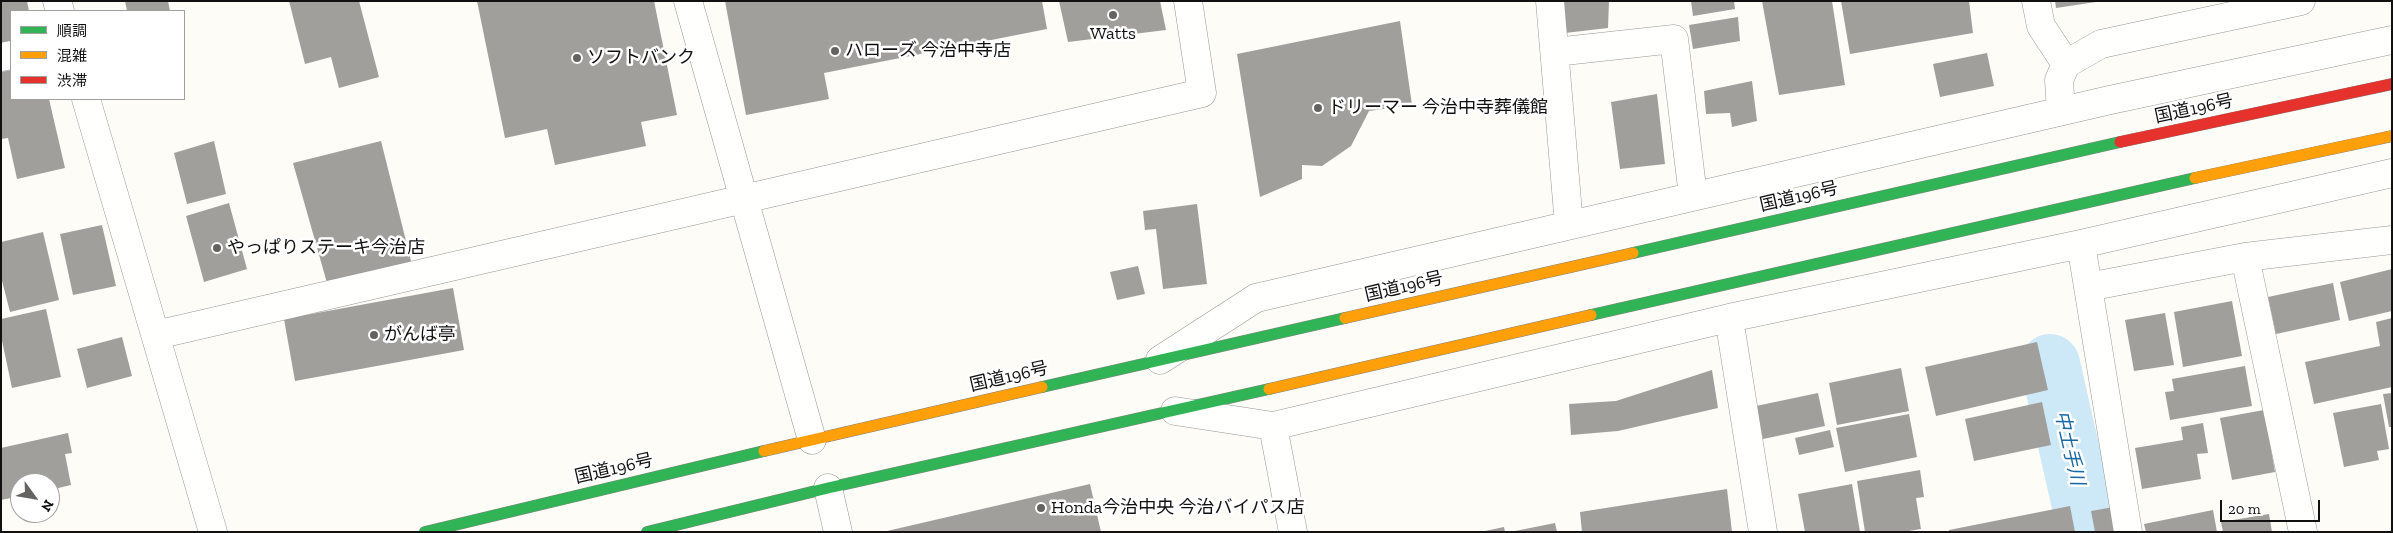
<!DOCTYPE html>
<html>
<head>
<meta charset="utf-8">
<style>
	body { margin:0 }
	#map { position:relative; width:2393px; height:533px; overflow:hidden; background:#fdfcf7; font-family:"Zilla Slab","Noto Sans JP",serif }
	canvas { display:block }
	.frame { position:absolute; inset:0; border:2px solid #111; pointer-events:none }
	.legend { position:absolute; left:10px; top:10px; width:175px; height:90px; box-sizing:border-box; background:#fff; border:1px solid #a0a0a0; margin:0; padding:6px 9px; list-style:none; font-size:15px; color:#111 }
	.legend li { display:flex; align-items:center; gap:10px; height:25px }
	.legend b { width:25px; border:1px solid #a0a0a0 }
	.north { position:absolute; left:10px; top:473px; width:50px; height:50px; box-sizing:border-box; background:#fff; border:1px solid #a0a0a0; border-radius:50%; rotate:122deg; font-size:14px; font-weight:700; line-height:20px; text-align:center; color:#111 }
	.north::after { content:''; display:block; margin:auto; width:18px; height:22px; background:#646362; clip-path:polygon(50% 0,100% 100%,50% 72%,0 100%) }
	.scale { position:absolute; left:2220px; top:500px; width:100px; height:22px; box-sizing:border-box; border:2px solid #111; border-top:0; padding-left:6px; font-size:15px; line-height:18px; white-space:nowrap; color:#111; -webkit-text-stroke:4px #fff; paint-order:stroke }
</style>
</head>
<body>
<div id="map">
<canvas width="2393" height="533"></canvas>
<div class="frame"></div>
<ul class="legend">
<li><b style="height:6px;background:#30b455"></b>順調</li>
<li><b style="height:6px;background:#ff9f0a"></b>混雑</li>
<li><b style="height:6px;background:#e5322d"></b>渋滞</li>
</ul>
<div class="north">N</div>
<div class="scale">20 m</div>
</div>
<script>
const ctx = document.querySelector('canvas').getContext('2d');
ctx.lineJoin = 'round';
const shape = rows => new Path2D(rows.map(r => 'M' + r).join(''));
function stroke(path, color, width, dash) { ctx.strokeStyle = color; ctx.lineWidth = width; ctx.lineCap = dash ? 'butt' : 'round'; ctx.setLineDash(dash || []); ctx.stroke(path); }
function fill(path, color) { ctx.fillStyle = color; ctx.fill(path, 'evenodd'); }
function label(font, color, halo, rows, align = 'center') {
  ctx.font = font + ' "Zilla Slab","Noto Sans JP",serif'; ctx.lineWidth = 5; ctx.setLineDash([]); ctx.textBaseline = 'middle'; ctx.strokeStyle = halo; ctx.fillStyle = color; for (const [text, x, y, turn = 0] of rows) {
    ctx.save(); ctx.translate(x, y); ctx.rotate((+turn || 0) * Math.PI / 180); ctx.textAlign = isNaN(turn) ? turn : align; if (halo) ctx.strokeText(text, 0, 0); ctx.fillText(text, 0, 0); ctx.restore();
  }
}
const river = shape([
	[2050,364,2088,532]
]);
const building = shape([
	[1,1,27,1,29,11,11,11,11,43,1,46],
	[125,1,168,1,170,11,127,11],
	[289,1,359,1,379,77,339,88,331,57,305,64],
	[477,1,654,1,677,115,641,122,646,146,555,165,547,129,505,138],
	[725,1,1042,1,1047,29,824,73,829,99,746,115],
	[1059,1,1160,1,1166,30,1068,42],
	[1563,1,1609,1,1608,28,1565,33],
	[1691,1,1734,1,1735,9,1693,16],
	[1762,1,1832,1,1845,85,1779,95],
	[1841,1,1969,1,1973,33,1850,54],
	[2055,1,2096,1,2096,2,2056,8],
	[1738,17,1740,41,1693,49,1689,25],
	[1400,21,1412,105,1369,111,1351,146,1322,166,1302,165,1302,179,1260,197,1237,54],
	[1987,53,1994,86,1940,97,1933,64],
	[11,70,11,99,49,99,65,168,17,179,8,138,1,139,1,72],
	[1752,81,1757,121,1732,127,1730,113,1706,114,1704,91],
	[1657,94,1665,164,1620,169,1611,102],
	[214,141,226,194,187,204,174,153],
	[381,141,412,265,327,283,293,163],
	[229,203,247,269,204,282,186,216],
	[1197,204,1207,284,1163,289,1156,229,1145,230,1143,211],
	[102,225,116,286,73,295,60,234],
	[43,232,59,300,10,312,1,277,1,242],
	[1138,266,1145,294,1117,300,1110,272],
	[2392,269,2392,311,2349,321,2340,282],
	[2333,283,2340,320,2276,334,2268,297],
	[453,288,464,350,295,381,284,319],
	[2232,301,2242,356,2183,367,2174,312],
	[46,309,61,377,12,388,1,336,1,319],
	[2165,313,2174,365,2134,371,2125,320],
	[2392,318,2392,387,2314,404,2305,362,2380,346,2376,322],
	[122,337,132,376,87,388,77,349],
	[2037,342,2048,390,1936,416,1925,367],
	[2245,366,2252,406,2170,420,2165,392,2174,391,2172,379],
	[1901,368,1909,411,1837,425,1829,383],
	[1712,370,1718,408,1618,431,1571,435,1569,404,1616,401],
	[1818,393,1825,426,1763,439,1756,406],
	[2392,393,2392,427,2389,427,2383,394],
	[2042,402,2051,445,1974,461,1965,419],
	[2381,404,2389,449,2377,451,2379,460,2344,467,2333,413],
	[2264,410,2275,472,2232,480,2220,418],
	[1909,414,1917,457,1845,472,1836,428],
	[2203,423,2208,453,2197,454,2201,479,2142,489,2135,448,2183,440,2181,427],
	[1830,430,1834,447,1799,455,1795,438],
	[68,433,72,453,65,454,71,485,50,490,50,483,20,483,20,496,1,500,1,448],
	[1920,470,1924,497,1916,498,1921,529,1903,532,1865,532,1857,481],
	[1090,484,1101,532,887,532,887,531],
	[1852,484,1860,532,1805,532,1798,494],
	[1727,489,1732,532,1582,532,1580,512],
	[2070,506,2075,532,1949,532,1949,530],
	[2114,507,2119,532,2095,532,2091,511],
	[2213,510,2217,532,2146,532,2144,524],
	[2269,514,2272,532,2223,532,2221,522],
	[1555,523,1557,532,1515,532,1515,531],
	[1504,527,1505,532,1485,532,1485,531]
]);
const street = shape([
	[57,1,60,11],
	[688,1,812,440],
	[1550,1,1569,225],
	[2036,1,2041,26,2066,64],
	[1555,52,1674,39,1693,196],
	[1,57,11,55],
	[86,99,213,532],
	[2061,111,2059,80,2066,64,2101,44,2301,1],
	[2081,244,2128,532],
	[2245,257,2303,532],
	[2088,287,2245,257,2392,240],
	[1729,318,1763,532],
	[156,335,1202,93,1188,1],
	[1160,360,1256,298,2110,100,2392,40],
	[1175,411,1273,426,1729,318,2081,244,2392,173],
	[1273,426,1293,532],
	[828,488,838,532]
]);
const fast = shape([
	[1633,253,2120,142],
	[1591,315,2195,178],
	[1042,387,1345,318],
	[425,532,764,451],
	[647,532,828,488,1269,389]
]);
const slow = shape([
	[2195,178,2392,136],
	[1345,318,1633,253],
	[1269,389,1591,315],
	[764,451,1042,387]
]);
const jam = shape([
	[2120,142,2392,84]
]);
const markers = [
	[1113,15,5,"#646362"],
	[835,51,5,"#646362"],
	[577,58,5,"#646362"],
	[1318,108,5,"#646362"],
	[217,248,5,"#646362"],
	[374,335,5,"#646362"],
	[1041,508,5,"#646362"]
];
const poiNames = [
	["Watts",1113,34,"center"],
	["ハローズ 今治中寺店",845,51],
	["ソフトバンク",587,58],
	["ドリーマー 今治中寺葬儀館",1328,108],
	["やっぱりステーキ今治店",227,248],
	["がんば亭",384,335],
	["Honda今治中央 今治バイパス店",1051,508]
];
const streetNames = [
	["国道196号",2194,109,-12],
	["国道196号",1799,197,-13],
	["国道196号",1404,287,-13],
	["国道196号",1009,377,-13],
	["国道196号",614,469,-13]
];
const waterNames = [
	["中土手川",2069,448,77]
];
stroke(river, '#cde8f7', 60);
fill(building, '#a19f9c');
stroke(street, '#979795', 29);
stroke(fast, '#858482', 12);
stroke(slow, '#858482', 12);
stroke(jam, '#858482', 12);
stroke(street, '#fffffe', 28);
stroke(fast, '#30b455', 11);
stroke(slow, '#ff9f0a', 11);
stroke(jam, '#e5322d', 11);
for (const [x, y, r, color] of markers) { const dot = new Path2D(); dot.arc(x, y, r, 0, 2 * Math.PI); ctx.fillStyle = color; ctx.fill(dot); stroke(dot, '#fff', 2); }
label('18px', '#111', '#fff', poiNames, 'left');
label('18px', '#111', '#fff', streetNames);
label('italic 19px', '#1768a6', '#fff', waterNames);
</script>
</body>
</html>
